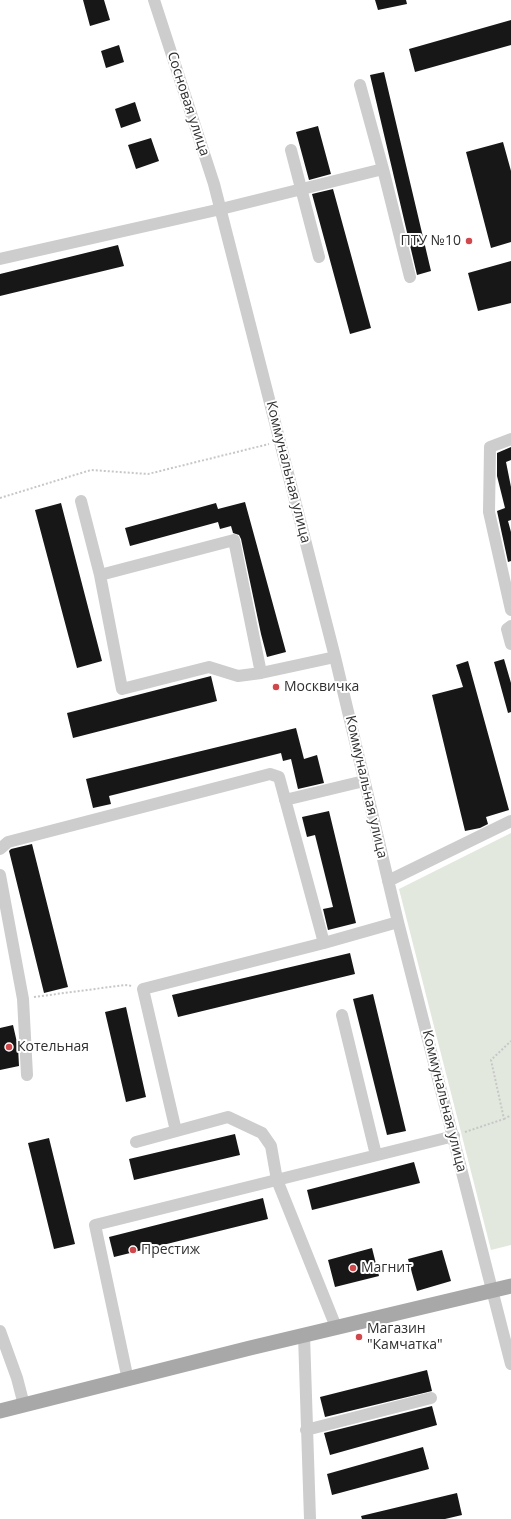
<!DOCTYPE html>
<html>
<head>
<meta charset="utf-8">
<style>
	body { margin:0 }
	canvas { display:block; background:#fff }
</style>
</head>
<body>
<canvas width="511" height="1519"></canvas>
<script>
const ctx = document.querySelector('canvas').getContext('2d');
ctx.lineJoin = 'round';
function fill(path, color) { ctx.fillStyle = color; ctx.fill(path, 'evenodd'); }
const shape = rows => new Path2D(rows.map(r => 'M' + r).join(''));
function stroke(path, color, width, dash) { ctx.strokeStyle = color; ctx.lineWidth = width; ctx.lineCap = dash ? 'butt' : 'round'; ctx.setLineDash(dash || []); ctx.stroke(path); }
function label(font, color, halo, rows, align = 'center') {
  ctx.font = font + ' "Open Sans",sans-serif'; ctx.lineWidth = 4; ctx.setLineDash([]); ctx.textBaseline = 'middle'; ctx.strokeStyle = halo; ctx.fillStyle = color; for (const [text, x, y, turn = 0] of rows) {
    ctx.save(); ctx.translate(x, y); ctx.rotate((+turn || 0) * Math.PI / 180); ctx.textAlign = isNaN(turn) ? turn : align; if (halo) ctx.strokeText(text, 0, 0); ctx.fillText(text, 0, 0); ctx.restore();
  }
}
const green = shape([
	[511,833,511,1245,491,1250,399,889]
]);
const building = shape([
	[83,0,104,0,110,20,90,26],
	[375,0,406,0,407,4,378,10],
	[511,20,511,45,415,72,409,49],
	[119,45,124,62,106,68,101,51],
	[384,72,431,271,417,275,370,75],
	[135,102,141,121,121,128,115,109],
	[318,126,331,174,309,180,296,132],
	[151,138,159,161,136,169,128,145],
	[503,142,511,171,511,242,491,248,466,152],
	[333,189,371,328,350,334,312,194],
	[118,245,124,266,0,296,0,274],
	[511,261,511,303,478,311,468,273],
	[511,447,511,460,506,462,511,487,511,520,508,521,511,532,511,561,508,562,497,511,505,508,497,476,497,453],
	[245,502,286,652,267,657,261,634,241,539,239,535,233,533,231,526,220,529,218,522,130,546,125,528,216,503,218,509],
	[61,503,102,661,77,668,35,510],
	[504,659,511,683,511,712,508,713,494,662],
	[468,661,509,810,486,817,488,824,480,828,465,831,432,695,463,687,456,665],
	[211,676,217,701,73,738,67,713],
	[296,728,304,759,317,755,324,783,298,789,291,759,283,761,281,753,109,796,111,804,93,808,86,779],
	[329,811,356,923,328,930,323,909,333,907,315,835,307,837,302,817],
	[32,844,68,987,44,993,9,851,11,849],
	[350,953,355,974,178,1017,172,995],
	[373,994,406,1131,387,1135,353,999],
	[126,1007,146,1097,126,1102,105,1012],
	[13,1025,18,1047,19,1066,0,1070,0,1028],
	[235,1134,240,1155,134,1180,129,1159],
	[49,1138,75,1244,54,1249,28,1143],
	[414,1162,420,1183,312,1210,307,1190],
	[263,1198,268,1219,114,1257,109,1237],
	[372,1248,379,1276,335,1287,328,1260],
	[442,1250,451,1281,417,1291,408,1259],
	[427,1370,432,1391,325,1417,320,1397],
	[432,1406,437,1425,330,1455,324,1433],
	[423,1447,429,1469,332,1495,327,1474],
	[457,1493,462,1515,445,1519,362,1519,361,1516]
]);
const path = shape([
	[0,498,91,470,148,474,269,444],
	[34,997,125,985,132,986],
	[504,1119,511,1115],
	[465,1132,504,1119,491,1060,511,1041]
]);
const minor = shape([
	[154,0,214,184,335,657,398,922,511,1364],
	[291,150,319,257],
	[383,169,410,277],
	[0,259,221,209,383,169,360,85],
	[511,439,490,447,489,512,511,610],
	[81,501,100,575],
	[511,626,507,629,511,644],
	[261,673,234,540,100,575,122,689,209,667,238,676,261,673,335,657],
	[285,800,364,781],
	[0,849,8,842,270,774,279,777,324,943],
	[0,875,23,999,27,1075],
	[388,881,511,821],
	[342,1015,376,1155],
	[176,1131,143,989,324,943,398,922],
	[136,1142,228,1117,262,1133,271,1146,277,1180,336,1327],
	[0,1331,17,1378,24,1405],
	[304,1335,310,1519],
	[128,1380,95,1225,454,1136],
	[306,1430,431,1398]
]);
const major = shape([
	[0,1411,250,1348,511,1286]
]);
const markers = [
	[469,241,4,"#cf494c"],
	[276,687,4,"#cf494c"],
	[9,1047,4,"#cf494c"],
	[133,1250,4,"#cf494c"],
	[353,1268,4,"#cf494c"],
	[359,1337,4,"#cf494c"]
];
const streetNames = [
	["Сосновая улица",188,104,72],
	["Коммунальная улица",288,472,76],
	["Коммунальная улица",366,787,77],
	["Коммунальная улица",444,1101,76]
];
const poiNames = [
	["ПТУ №10",461,241,"right"],
	["Москвичка",284,687],
	["Котельная",17,1047],
	["Престиж",141,1250],
	["Магнит",361,1268],
	["Магазин",367,1329],
	["\"Камчатка\"",367,1345]
];
fill(green, '#e2e8dd');
fill(building, '#171717');
stroke(path, '#c7c7c7', 2, [2, 2]);
stroke(minor, '#cdcdcd', 12);
stroke(major, '#a8a8a8', 15);
for (const [x, y, r, color] of markers) { const dot = new Path2D(); dot.arc(x, y, r, 0, 2 * Math.PI); ctx.fillStyle = color; ctx.fill(dot); stroke(dot, '#fff', 1.5); }
label('14px', '#303030', '#fff', streetNames);
label('14px', '#303030', '#fff', poiNames, 'left');
</script>
</body>
</html>
